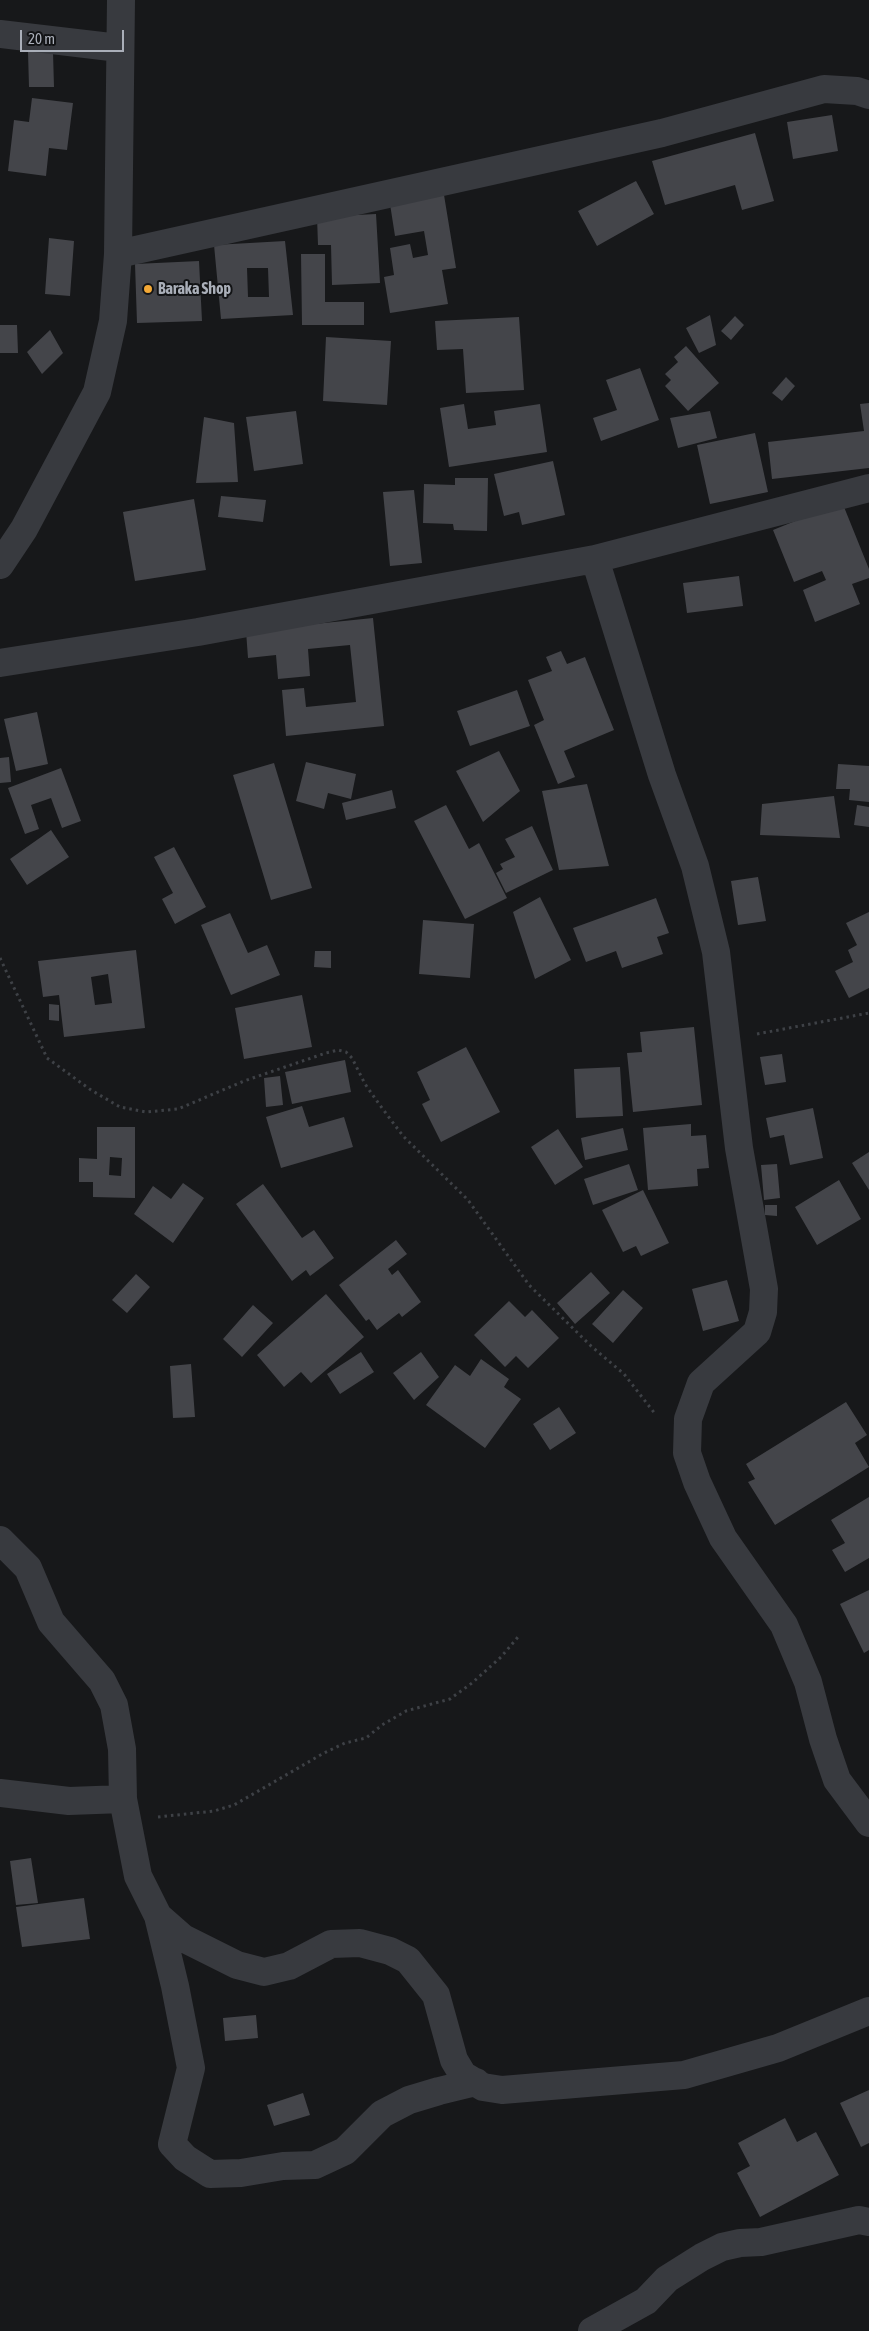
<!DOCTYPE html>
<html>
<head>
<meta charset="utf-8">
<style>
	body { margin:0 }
	#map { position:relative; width:869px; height:2331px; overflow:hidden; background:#17181a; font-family:"Asap Condensed",sans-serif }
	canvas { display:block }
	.scale { position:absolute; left:20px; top:30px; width:104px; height:22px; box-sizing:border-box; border:2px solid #aaafb9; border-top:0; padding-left:6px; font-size:15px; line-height:18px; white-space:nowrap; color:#aaafb9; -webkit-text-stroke:4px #121315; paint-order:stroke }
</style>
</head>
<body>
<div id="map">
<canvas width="869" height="2331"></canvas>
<div class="scale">20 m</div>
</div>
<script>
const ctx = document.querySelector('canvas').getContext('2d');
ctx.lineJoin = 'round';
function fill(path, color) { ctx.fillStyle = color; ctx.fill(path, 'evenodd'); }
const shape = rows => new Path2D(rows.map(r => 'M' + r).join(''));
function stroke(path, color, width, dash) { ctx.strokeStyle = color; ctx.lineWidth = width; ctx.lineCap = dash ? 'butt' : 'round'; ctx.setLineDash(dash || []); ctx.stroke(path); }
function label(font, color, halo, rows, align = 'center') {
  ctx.font = font + ' "Asap Condensed",sans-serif'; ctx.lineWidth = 4; ctx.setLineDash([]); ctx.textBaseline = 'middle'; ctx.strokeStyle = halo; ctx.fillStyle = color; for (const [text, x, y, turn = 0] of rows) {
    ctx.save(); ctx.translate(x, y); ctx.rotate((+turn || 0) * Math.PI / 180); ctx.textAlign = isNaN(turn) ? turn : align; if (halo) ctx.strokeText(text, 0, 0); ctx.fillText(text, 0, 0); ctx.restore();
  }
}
const building = shape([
	[28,52,53,52,54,87,29,87],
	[32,98,73,103,67,150,49,148,46,176,8,171,14,120,29,122],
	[832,115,838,151,793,159,787,122],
	[755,133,774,201,742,210,735,185,665,205,652,161],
	[636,181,654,214,597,246,578,211],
	[444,195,456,268,442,270,448,304,390,313,384,277,394,275,390,248,410,244,413,258,428,255,424,231,395,236,390,204],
	[376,214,380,283,332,285,331,245,318,245,317,217],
	[49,238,74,241,70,296,45,294],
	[285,241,293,315,221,319,214,245],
	[247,268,268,268,269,297,248,297],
	[301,254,325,254,325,302,364,302,364,325,302,325],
	[199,261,202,321,137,323,135,264],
	[710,315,716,345,699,353,686,328],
	[735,316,744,325,731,340,721,331],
	[519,317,524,390,466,393,463,349,437,350,435,321],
	[0,325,17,325,18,353,0,353],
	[50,330,63,353,42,374,27,352],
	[326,337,391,341,387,405,323,401],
	[686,346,719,383,688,411,665,386,671,380,665,374,678,362,674,357],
	[640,368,659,420,601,441,593,418,617,410,606,380],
	[786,377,795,386,782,401,772,393],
	[869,403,869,468,772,479,768,442,864,431,860,404],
	[464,404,468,429,496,425,494,411,540,404,547,452,449,467,440,408],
	[296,411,303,464,254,471,246,417],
	[710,411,717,438,678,448,670,418],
	[204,417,234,423,238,482,196,483],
	[755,433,768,492,710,504,697,445],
	[553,461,565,515,522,525,519,512,504,516,494,474],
	[455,478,488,478,487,531,454,530,453,524,423,523,424,484,455,485],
	[414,490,422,563,390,566,383,492],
	[221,496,266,500,263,522,218,517],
	[194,499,206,570,135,581,123,512],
	[842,502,869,569,869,578,852,584,860,604,815,622,803,590,826,580,822,571,794,582,773,530],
	[739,576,743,606,687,613,683,583],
	[373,618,384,726,286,736,282,690,304,688,306,707,356,702,350,645,308,649,310,676,278,679,276,655,248,658,246,631],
	[561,651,567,664,585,657,614,730,564,751,575,777,558,784,534,725,544,720,528,680,552,671,546,657],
	[517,690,530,726,470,746,457,711],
	[37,712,48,764,16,771,4,719],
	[499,751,520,791,483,822,456,771],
	[9,757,11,782,0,783,0,758],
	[306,762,356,774,351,799,328,793,324,809,296,801],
	[274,763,312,888,271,900,233,775],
	[838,764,869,766,869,802,849,800,850,789,836,789],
	[61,768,81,821,62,828,51,798,31,805,39,829,25,834,8,788],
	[587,784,609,866,559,870,542,791],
	[392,790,396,808,346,820,342,803],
	[834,796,840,838,760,835,762,804],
	[446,805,469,849,479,843,507,898,465,919,414,821],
	[857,805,869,807,869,827,854,825],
	[532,826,553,870,506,893,496,873,503,869,500,864,515,857,505,839],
	[51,830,69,857,27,885,10,859],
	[174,847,206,907,175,924,162,899,173,893,154,857],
	[758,877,766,921,738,925,731,881],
	[540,897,571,960,535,979,513,912],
	[656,898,669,933,657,937,663,954,622,968,616,951,586,962,573,928],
	[869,912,869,988,849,998,835,971,853,962,848,950,857,945,846,923],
	[230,913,248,953,267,945,280,975,231,995,201,925],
	[423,920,474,924,470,978,419,974],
	[136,950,145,1028,64,1037,59,995,43,997,38,961],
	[108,974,112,1003,95,1005,91,977],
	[315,951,331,951,331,968,314,967],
	[302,995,312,1047,244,1059,235,1008],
	[49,1004,59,1005,59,1021,49,1020],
	[694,1027,702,1105,633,1112,627,1053,642,1052,640,1032],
	[466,1047,500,1112,441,1142,422,1104,430,1100,417,1072],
	[782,1054,786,1082,765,1085,760,1057],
	[345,1060,351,1092,292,1104,285,1072],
	[620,1067,623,1116,576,1118,574,1069],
	[280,1076,283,1105,266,1107,264,1078],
	[302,1106,309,1127,344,1117,353,1147,281,1168,266,1117],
	[813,1108,823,1158,790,1165,784,1135,770,1138,766,1118],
	[691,1124,691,1136,706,1135,709,1168,697,1169,698,1186,648,1190,643,1128],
	[97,1127,135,1127,135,1198,93,1197,93,1182,79,1182,79,1158,97,1159],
	[110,1157,122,1158,121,1176,109,1175],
	[623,1128,628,1150,585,1160,581,1138],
	[558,1129,583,1167,555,1185,531,1147],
	[869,1152,869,1190,852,1163],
	[629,1164,638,1190,593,1205,584,1179],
	[777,1164,780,1198,764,1200,761,1165],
	[839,1180,861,1219,817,1245,795,1207],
	[183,1183,204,1198,173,1243,134,1214,153,1186,171,1199],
	[263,1184,302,1238,314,1230,334,1258,310,1276,306,1270,292,1281,236,1204],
	[643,1190,669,1243,641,1256,636,1246,623,1252,602,1210],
	[765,1205,777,1205,777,1216,765,1215],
	[396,1240,407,1254,388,1269,392,1275,398,1270,421,1302,402,1317,399,1313,377,1330,369,1319,366,1321,339,1285],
	[591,1272,610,1293,575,1324,557,1303],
	[136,1274,150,1287,127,1313,112,1300],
	[727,1280,739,1321,703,1331,692,1289],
	[623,1290,643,1308,613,1343,592,1324],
	[326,1294,364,1337,311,1383,301,1372,284,1387,257,1355],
	[509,1301,525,1317,532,1310,559,1338,528,1368,516,1356,505,1367,474,1335],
	[253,1305,273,1323,242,1357,223,1339],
	[361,1352,374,1372,340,1394,327,1374],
	[421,1352,439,1377,414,1400,393,1373],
	[481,1359,509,1379,504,1387,521,1399,485,1448,426,1405,455,1365,470,1376],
	[191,1364,195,1417,173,1418,170,1366],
	[846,1402,867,1435,855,1443,869,1467,775,1525,748,1482,755,1479,746,1464],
	[559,1407,576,1433,550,1450,533,1424],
	[869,1497,869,1558,845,1572,832,1550,845,1543,831,1520],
	[869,1590,869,1650,864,1653,840,1604],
	[31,1858,38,1903,16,1905,10,1861],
	[84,1898,90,1939,22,1947,16,1907],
	[256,2015,258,2038,225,2041,223,2018],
	[869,2090,869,2143,861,2147,840,2103],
	[303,2093,310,2115,274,2126,267,2105],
	[785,2118,797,2142,816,2132,839,2175,760,2217,737,2173,750,2166,738,2143]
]);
const path = shape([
	[0,958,47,1058,91,1090,120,1107,146,1112,178,1109,244,1081,326,1053,338,1050,346,1052,352,1058,365,1084,379,1104,403,1136,468,1200,529,1285,591,1346,624,1374,656,1415],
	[757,1034,869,1013],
	[158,1817,214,1811,234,1805,324,1753,345,1743,366,1738,382,1725,406,1711,450,1699,472,1683,501,1657,518,1637]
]);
const street = shape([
	[0,34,119,48],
	[118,254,662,133,824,89,857,91,869,95],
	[595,559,662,775,695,866,716,952,739,1148,764,1289,763,1312,757,1332,701,1383,688,1419,687,1453,697,1482,723,1538,784,1625,808,1682,823,1739,837,1780,869,1823],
	[0,565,24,529,97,392,113,321,118,254,121,0],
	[0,663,198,632,595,559,869,488],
	[0,1540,28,1568,51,1622,102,1681,114,1705,122,1749,123,1799,138,1876,158,1916,183,1938,237,1965,264,1972,289,1966,331,1944,360,1943,390,1951,408,1960,436,1995,454,2060,463,2075,483,2087,502,2090,684,2075,778,2048,869,2011],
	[0,1793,69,1801,123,1799],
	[158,1916,175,1986,191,2068,172,2144,185,2158,210,2174,241,2173,283,2166,315,2165,345,2151,382,2114,409,2100,439,2091,476,2082],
	[592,2331,646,2301,667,2279,702,2257,722,2247,740,2243,761,2242,859,2220,869,2222]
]);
const markers = [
	[148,289,5,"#f3a836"]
];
const poiNames = [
	["Baraka Shop",158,289]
];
fill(building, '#44454a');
stroke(path, '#3e4146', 3, [2.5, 4]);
stroke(street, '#383a3f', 28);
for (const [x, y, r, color] of markers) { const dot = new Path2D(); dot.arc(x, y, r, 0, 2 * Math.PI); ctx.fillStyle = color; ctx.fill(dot); stroke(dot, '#121315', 2); }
label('bold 16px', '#aaafb9', '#121315', poiNames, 'left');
</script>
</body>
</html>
